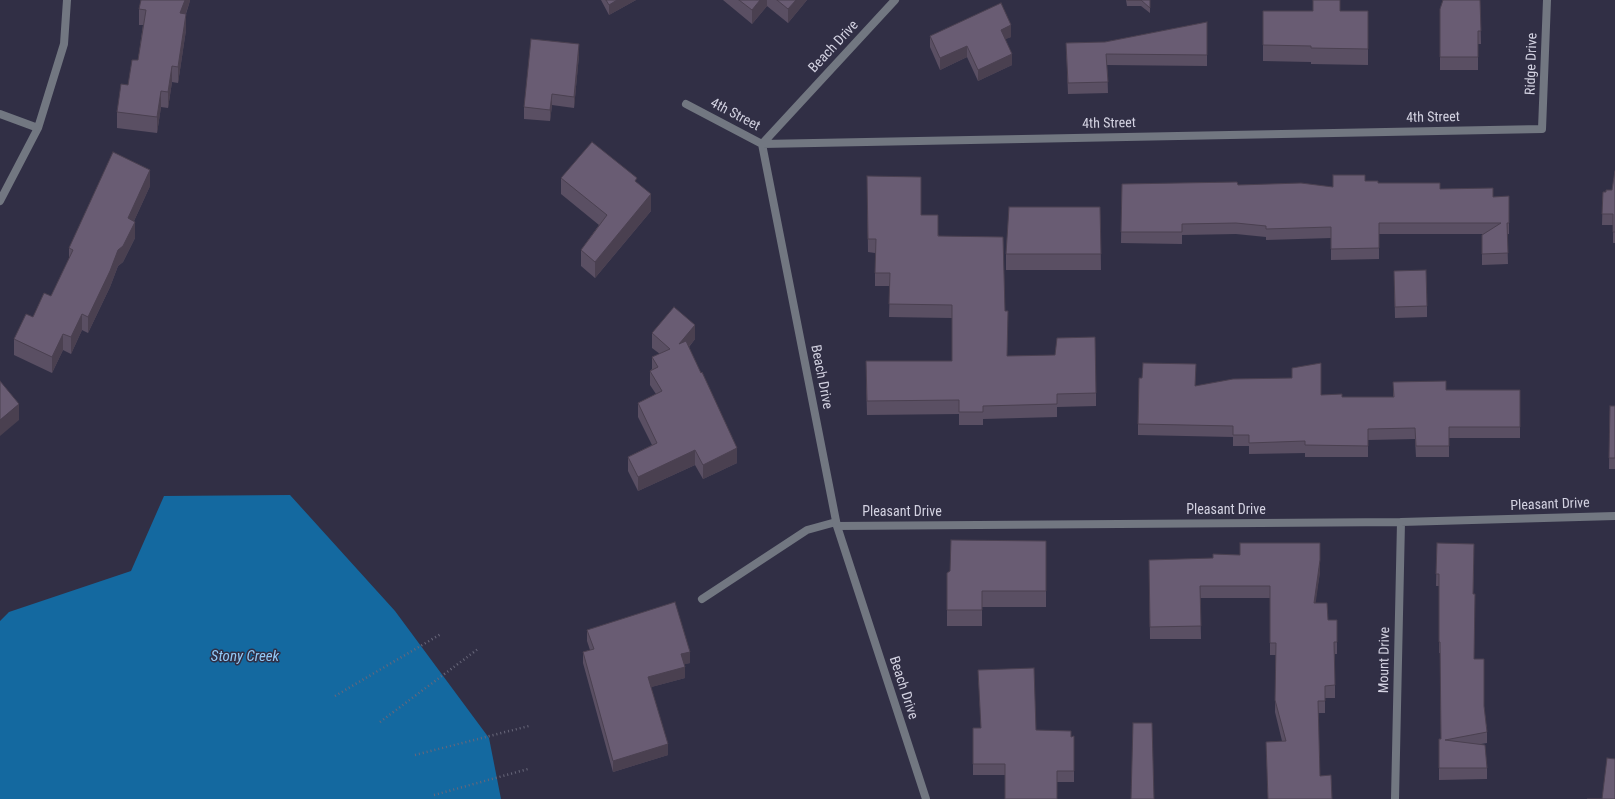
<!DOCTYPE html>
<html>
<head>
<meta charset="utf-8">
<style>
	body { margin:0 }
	canvas { display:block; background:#312f45 }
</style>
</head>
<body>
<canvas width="1615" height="799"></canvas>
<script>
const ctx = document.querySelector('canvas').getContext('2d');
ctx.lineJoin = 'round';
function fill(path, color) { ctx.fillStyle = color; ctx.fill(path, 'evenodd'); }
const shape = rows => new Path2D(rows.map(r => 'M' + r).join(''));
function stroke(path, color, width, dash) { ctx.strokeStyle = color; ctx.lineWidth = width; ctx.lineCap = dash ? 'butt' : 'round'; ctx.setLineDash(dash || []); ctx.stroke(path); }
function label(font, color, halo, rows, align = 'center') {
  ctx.font = font + ' "Roboto Condensed",sans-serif'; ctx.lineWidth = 3; ctx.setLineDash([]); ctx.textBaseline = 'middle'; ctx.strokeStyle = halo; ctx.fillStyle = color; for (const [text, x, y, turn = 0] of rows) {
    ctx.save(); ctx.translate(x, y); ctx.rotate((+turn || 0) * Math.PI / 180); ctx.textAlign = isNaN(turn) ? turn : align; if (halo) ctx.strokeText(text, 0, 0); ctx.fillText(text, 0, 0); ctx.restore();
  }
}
const water = shape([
	[290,495,395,611,489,738,501,799,0,799,0,621,9,612,131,571,164,496]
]);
const path = shape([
	[335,696,441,634],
	[380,722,478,649],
	[415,755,529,726],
	[434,795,528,769]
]);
const service = shape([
	[702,599,807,530,836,522]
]);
const minor = shape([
	[895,0,762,144,837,526,926,799],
	[686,104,762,144,1542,129,1547,0],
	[0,114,38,128],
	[0,201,38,128,64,44,67,0],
	[837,526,1401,522,1615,516],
	[1395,799,1401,522]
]);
const wall = shape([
	[141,0,190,0,189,4,186,14,186,30,178,83,172,82,168,108,161,107,157,133,117,128,117,112,138,60,143,25,139,25,139,9],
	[601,0,636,0,609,15],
	[723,0,807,0,788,23,767,6,752,24],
	[1126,0,1150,0,1150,13,1141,6,1127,6],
	[1480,0,1481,44,1478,44,1478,70,1440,70,1440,9],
	[1263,11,1340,11,1368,49,1368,65,1311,64,1311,62,1263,61],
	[1207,22,1207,66,1107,65,1108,93,1068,94,1066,43,1105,42],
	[930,36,1011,37,1005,39,1012,65,978,81,967,57,940,70,930,47],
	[579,55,574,108,552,105,550,121,524,119,524,107],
	[1615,171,1615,243,1613,243,1613,225,1602,225,1603,192,1606,192,1612,190],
	[867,176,921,215,1005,311,1007,356,1096,393,1096,406,1057,407,1057,417,983,419,983,425,959,425,959,414,867,415,866,374,952,361,952,318,889,317,890,286,875,286,875,253,868,252],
	[561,178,637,183,651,211,595,278,581,266,581,250,599,225,561,194],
	[1365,181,1378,183,1440,189,1493,197,1509,223,1509,234,1507,234,1508,264,1482,265,1482,235,1483,234,1379,234,1379,259,1331,260,1331,238,1266,240,1266,237,1236,234,1182,235,1182,244,1121,243,1122,184,1333,187],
	[150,186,134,221,135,238,123,262,118,266,110,287,88,333,82,330,71,354,63,350,52,373,14,355,14,339,51,296,69,259,69,248],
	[1100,207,1101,270,1006,270,1006,254],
	[1394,271,1427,306,1427,317,1395,318],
	[652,333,695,339,689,347,737,463,703,479,695,465,638,491,628,471,628,457,652,445,638,417,638,403,656,394,650,385,650,371,652,369,652,357,660,354,652,348],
	[1142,378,1196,386,1321,395,1342,397,1393,397,1393,382,1446,390,1520,390,1520,438,1449,438,1449,457,1416,457,1415,439,1368,440,1368,457,1305,457,1305,453,1249,454,1249,446,1233,446,1233,437,1138,435,1138,424],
	[1610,406,1615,406,1615,469,1609,469],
	[1046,541,1046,607,982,607,982,626,947,626,947,573],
	[1437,543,1474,555,1473,594,1474,659,1484,706,1487,732,1487,743,1481,744,1487,768,1487,779,1439,780,1439,739,1441,739,1440,653,1439,653,1439,586,1436,586],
	[1149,560,1320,572,1315,603,1328,620,1337,620,1337,654,1335,654,1335,698,1325,698,1325,713,1318,713,1320,776,1332,799,1268,799,1266,742,1282,741,1275,712,1276,655,1270,655,1270,598,1200,598,1201,639,1150,639],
	[587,630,690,663,684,664,685,678,651,687,668,755,613,772,583,663,583,652,590,650,587,641],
	[978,670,1036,730,1071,737,1074,736,1074,782,1057,782,1005,775,973,775,973,728,981,728]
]);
const shadedWall = shape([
	[185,0,190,0,189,4,180,30,180,13],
	[617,0,636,0,609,15,609,5],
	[760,0,767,0,767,6,752,24,752,10],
	[796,0,807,0,788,23,788,9],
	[186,14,186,30,178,83,178,67],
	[1011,25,1011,37,1001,41,1001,30],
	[579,44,579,55,574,108,574,97],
	[967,46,967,57,940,70,940,58],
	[1012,54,1012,65,978,81,978,70],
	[172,66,172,82,168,108,168,92],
	[161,91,161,107,157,133,157,117],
	[552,94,552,105,550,121,550,110],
	[150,170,150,186,128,234,128,218],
	[651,194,651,211,595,278,595,262],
	[135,222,135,238,123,262,118,266,110,287,88,333,88,317,118,250],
	[82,314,82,330,71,354,71,337],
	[695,325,695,339,679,359,679,344],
	[63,334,63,350,52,373,52,357],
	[19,404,19,420,0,436,0,420],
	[737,448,737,463,703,479,703,465],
	[695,450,695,465,638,491,638,477],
	[1320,560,1320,572,1314,615,1314,603],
	[690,652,690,663,681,665,681,654],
	[685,667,685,678,648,688,648,677],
	[668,744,668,755,613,772,613,761]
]);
const building = shape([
	[141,0,185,0,180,13,186,14,178,67,172,66,168,92,161,91,157,117,117,112,121,84,128,85,132,60,138,60,146,10,139,9,141,0],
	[606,0,617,0,609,5,606,0],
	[739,0,760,0,752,10,739,0],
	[777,0,796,0,788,9,777,0],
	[1127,0,1150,0,1150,8,1141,0,1127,0],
	[1313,0,1340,0,1340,11,1368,11,1368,49,1311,48,1311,46,1263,45,1263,11,1313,11,1313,0],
	[1443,0,1480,0,1481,31,1478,31,1478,57,1440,57,1440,9,1443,0],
	[1001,3,1011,25,1001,30,1012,54,978,70,967,46,940,58,930,36,1001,3],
	[1207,22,1207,55,1106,54,1108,82,1068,83,1066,43,1105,42,1207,22],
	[531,39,579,44,574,97,552,94,550,110,524,107,531,39],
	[592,142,637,178,635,181,651,194,595,262,581,250,607,215,561,178,592,142],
	[113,152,150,170,128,218,135,222,123,246,118,250,110,271,88,317,82,314,71,337,63,334,52,357,14,339,26,314,33,317,44,293,51,296,73,250,69,248,113,152],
	[1615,171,1615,232,1613,232,1613,214,1602,214,1603,192,1606,192,1606,190,1612,190,1615,171],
	[1333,175,1365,175,1365,181,1378,181,1378,183,1440,183,1440,189,1493,188,1493,197,1509,196,1509,223,1507,223,1508,253,1482,254,1482,235,1501,223,1379,223,1379,248,1331,249,1331,227,1266,229,1266,226,1236,223,1182,224,1182,232,1121,232,1122,184,1237,182,1238,185,1301,183,1333,187,1333,175],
	[867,176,921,177,921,215,938,215,938,236,1003,237,1005,311,1008,311,1007,356,1055,355,1057,338,1095,337,1096,393,1057,394,1057,404,983,406,983,412,959,412,959,400,867,401,866,361,952,361,952,305,889,304,890,273,875,273,876,239,868,239,867,176],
	[1009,207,1100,207,1101,254,1006,254,1009,207],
	[1426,270,1427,306,1395,307,1394,271,1426,270],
	[674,307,695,325,679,344,686,341,701,373,702,372,737,448,703,465,695,450,638,477,628,457,657,443,638,403,662,391,650,371,658,367,652,357,670,349,652,333,674,307],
	[1143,363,1196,364,1195,386,1233,379,1292,378,1292,368,1321,363,1321,395,1342,394,1342,397,1394,397,1393,382,1446,381,1446,390,1520,390,1520,427,1449,427,1449,446,1416,446,1415,428,1368,429,1368,446,1305,445,1305,441,1249,443,1249,435,1233,435,1233,426,1138,424,1139,378,1142,378,1143,363],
	[0,381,19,404,0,420,0,381],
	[1610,406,1615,406,1615,458,1609,458,1610,406],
	[951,540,1046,541,1046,591,982,591,982,610,947,610,947,573,950,571,951,540],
	[1240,543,1320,543,1320,560,1314,603,1327,603,1328,620,1337,620,1337,642,1334,642,1335,685,1325,686,1325,701,1318,701,1320,776,1331,775,1332,799,1268,799,1266,742,1286,741,1275,700,1276,643,1270,643,1270,586,1200,586,1201,626,1150,627,1149,560,1213,558,1213,554,1240,555,1240,543],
	[1437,543,1474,544,1473,594,1475,594,1474,659,1484,659,1484,706,1487,732,1445,740,1485,745,1487,768,1439,768,1439,739,1441,739,1440,642,1439,642,1439,574,1436,574,1437,543],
	[675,602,690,652,681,654,685,667,648,677,668,744,613,761,583,652,594,649,587,630,675,602],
	[1034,668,1036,730,1071,731,1071,737,1074,736,1074,771,1057,771,1057,799,1005,799,1005,764,973,764,973,728,981,728,978,670,1034,668],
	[1133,723,1152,723,1154,799,1131,799,1133,723],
	[1607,758,1615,759,1615,799,1587,799,1602,799,1607,758]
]);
const streetNames = [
	["Beach Drive",834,47,-47],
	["Ridge Drive",1532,64,-88],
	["4th Street",735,115,28],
	["4th Street",1433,118,-1],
	["4th Street",1109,124,-1],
	["Beach Drive",821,377,79],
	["Pleasant Drive",1550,505,-2],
	["Pleasant Drive",1226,510],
	["Pleasant Drive",902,512],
	["Mount Drive",1385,660,-89],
	["Beach Drive",903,688,72]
];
const waterNames = [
	["Stony Creek",245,657]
];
fill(water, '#1469a0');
stroke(path, '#68677a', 2.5, [1, 3]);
stroke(service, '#727781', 8);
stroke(minor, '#727781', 8);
fill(wall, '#5a4f63');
fill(shadedWall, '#4a4050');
fill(building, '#695c73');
stroke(building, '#4a4050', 1);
label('14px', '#d3d2e1', '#312f45', streetNames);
label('italic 15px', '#92caf8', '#312f45', waterNames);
</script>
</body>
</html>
